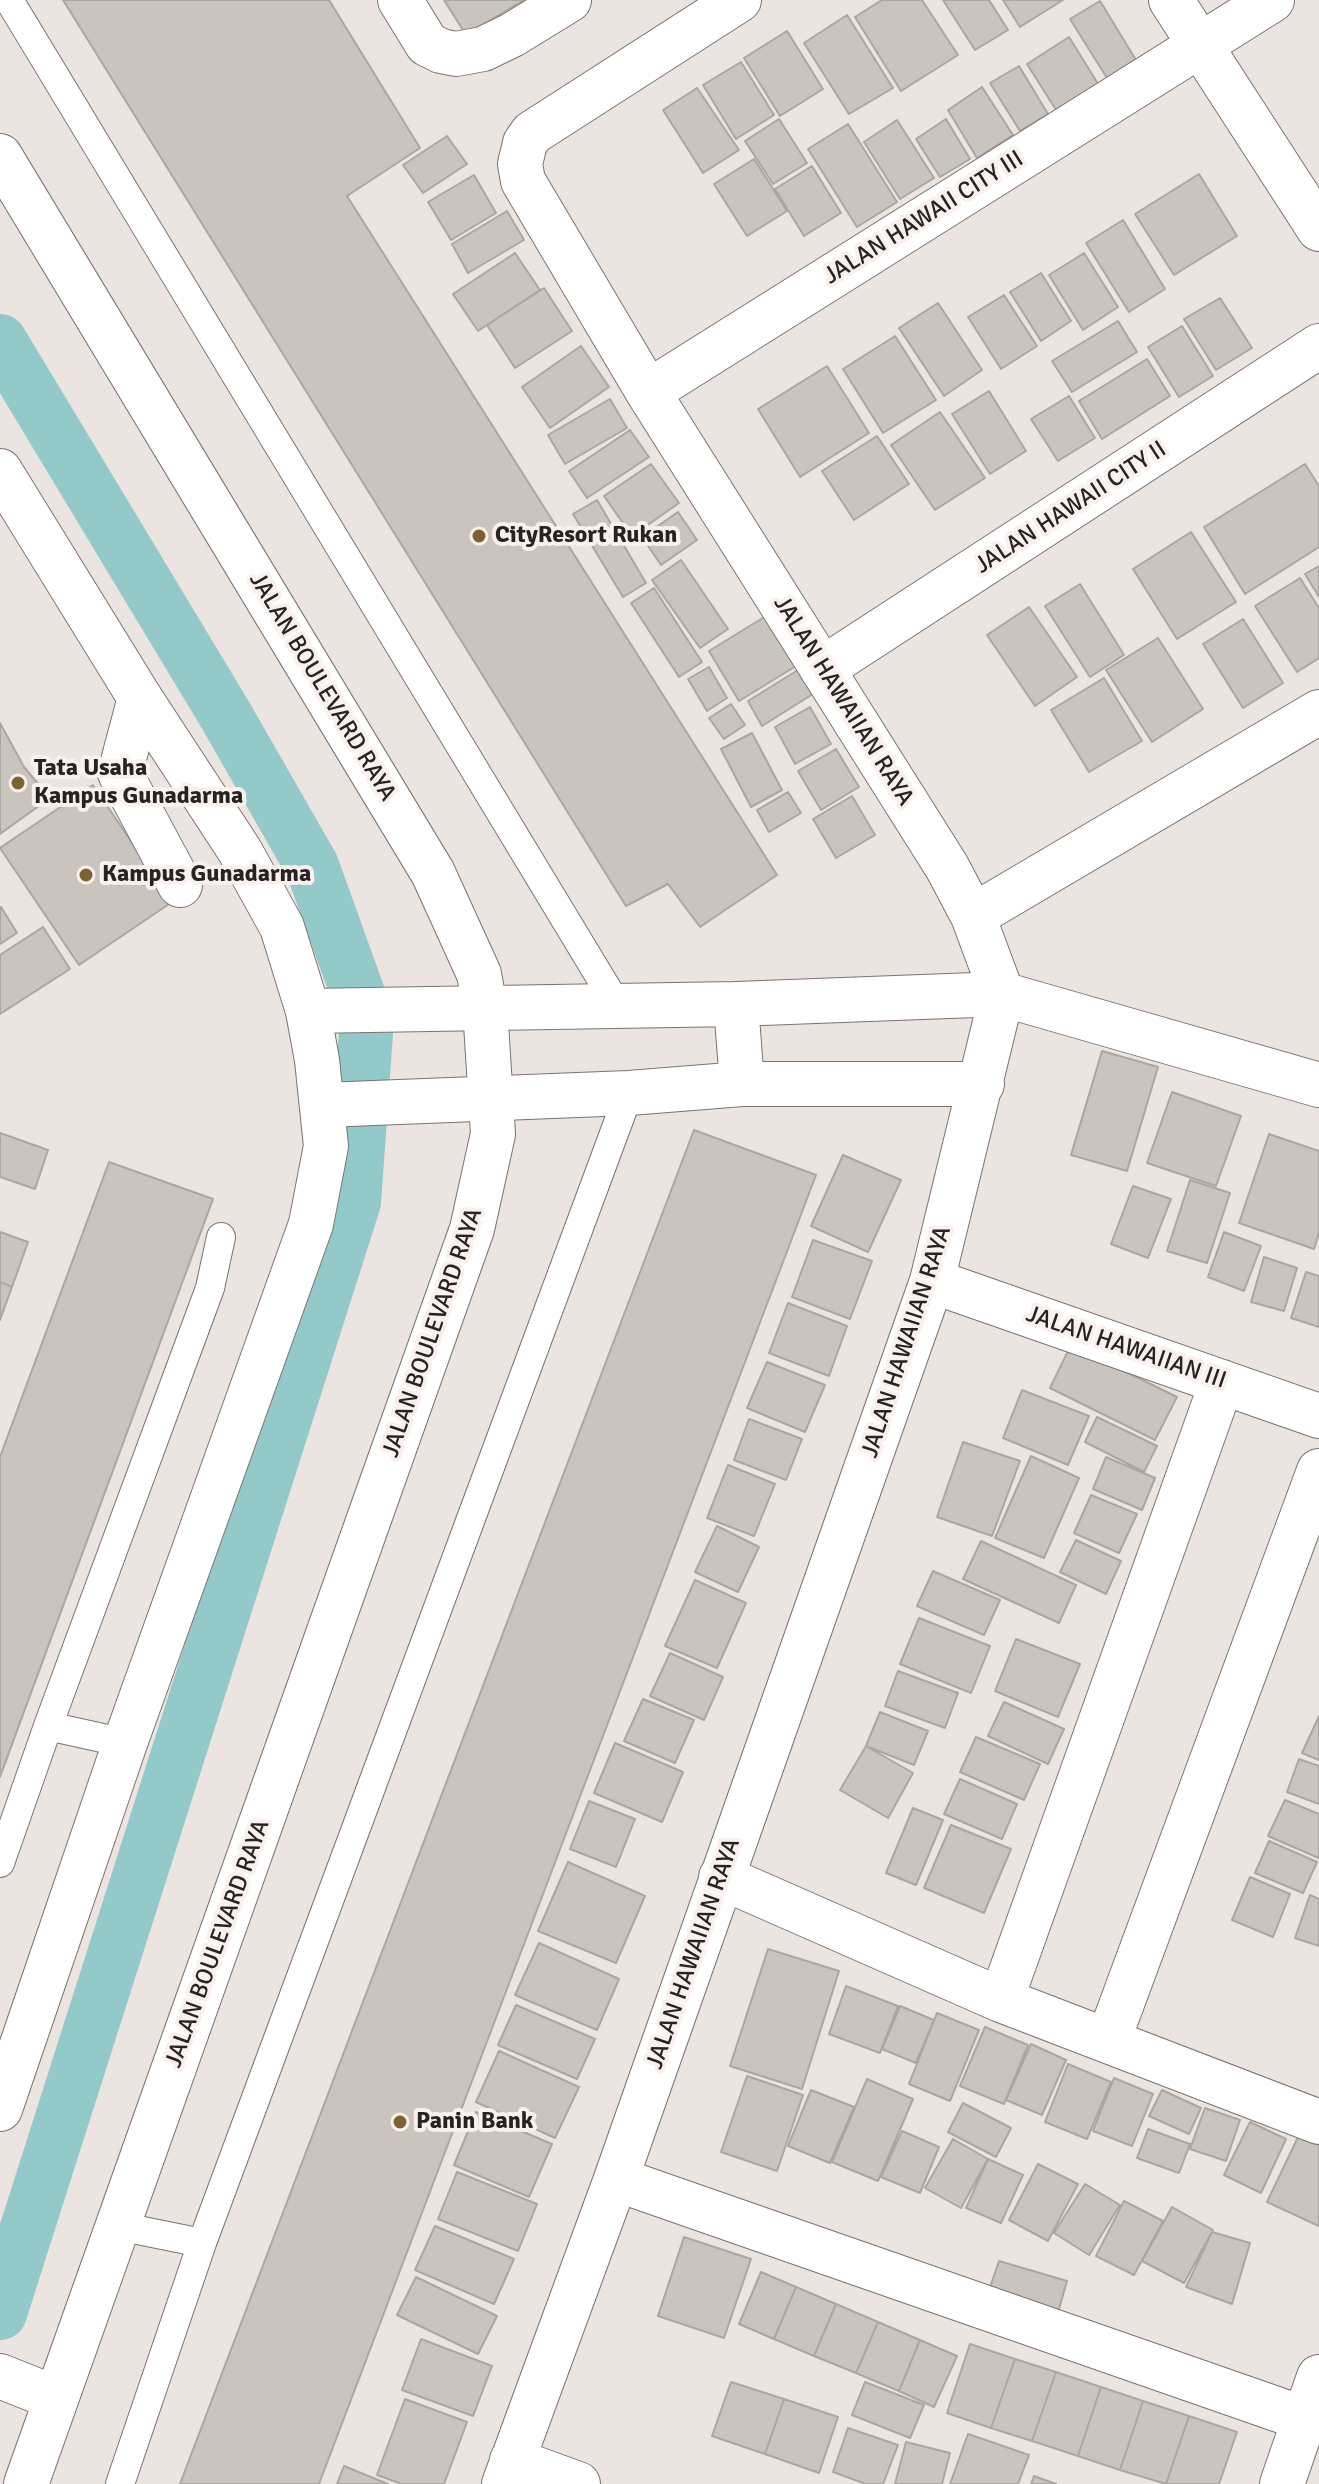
<!DOCTYPE html>
<html>
<head>
<meta charset="utf-8">
<style>
	body { margin:0 }
	canvas { display:block; background:#ece4e1 }
</style>
</head>
<body>
<canvas width="1319" height="2484"></canvas>
<script>
const ctx = document.querySelector('canvas').getContext('2d');
ctx.lineJoin = 'round';
const shape = rows => new Path2D(rows.map(r => 'M' + r).join(''));
function stroke(path, color, width, dash) { ctx.strokeStyle = color; ctx.lineWidth = width; ctx.lineCap = dash ? 'butt' : 'round'; ctx.setLineDash(dash || []); ctx.stroke(path); }
function fill(path, color) { ctx.fillStyle = color; ctx.fill(path, 'evenodd'); }
function label(font, color, halo, rows, align = 'center') {
  ctx.font = font + ' Signika,sans-serif'; ctx.lineWidth = 8; ctx.setLineDash([]); ctx.textBaseline = 'middle'; ctx.strokeStyle = halo; ctx.fillStyle = color; for (const [text, x, y, turn = 0] of rows) {
    ctx.save(); ctx.translate(x, y); ctx.rotate((+turn || 0) * Math.PI / 180); ctx.textAlign = isNaN(turn) ? turn : align; if (halo) ctx.strokeText(text, 0, 0); ctx.fillText(text, 0, 0); ctx.restore();
  }
}
const canal = shape([
	[0,341,226,716,312,866,367,1019,354,1202,0,2313]
]);
const building = shape([
	[63,0,329,0,420,148,347,196,777,875,700,927,668,884,626,906,63,0],
	[444,0,524,0,466,35,444,0],
	[882,0,922,0,958,55,901,91,855,17,882,0],
	[943,0,989,0,1008,30,975,50,943,0],
	[1003,0,1063,0,1020,27,1003,0],
	[1100,1,1136,60,1107,78,1070,19,1100,1],
	[847,15,893,88,849,114,804,43,847,15],
	[787,31,823,89,780,116,744,58,787,31],
	[1069,37,1100,87,1058,113,1027,64,1069,37],
	[741,62,774,115,736,139,703,85,741,62],
	[1019,66,1048,114,1020,131,990,83,1019,66],
	[982,87,1013,135,977,158,948,110,982,87],
	[697,88,739,150,703,173,663,110,697,88],
	[779,119,807,163,773,184,745,141,779,119],
	[946,119,970,159,940,177,916,139,946,119],
	[897,120,934,178,900,199,864,142,897,120],
	[848,124,897,202,857,227,808,149,848,124],
	[447,136,467,164,423,193,403,165,447,136],
	[754,159,787,211,747,236,714,184,754,159],
	[812,166,841,213,804,236,775,189,812,166],
	[1199,174,1237,236,1174,275,1135,214,1199,174],
	[474,175,496,213,451,240,428,202,474,175],
	[507,211,524,240,468,273,452,244,507,211],
	[1123,220,1165,289,1129,312,1086,243,1123,220],
	[515,253,540,290,478,331,453,294,515,253],
	[1084,253,1118,307,1083,330,1049,275,1084,253],
	[1041,273,1071,321,1041,341,1010,292,1041,273],
	[544,288,572,331,515,368,487,325,544,288],
	[1004,295,1037,346,1001,369,968,317,1004,295],
	[1220,298,1252,348,1216,370,1184,319,1220,298],
	[938,303,982,370,944,396,899,328,938,303],
	[1118,321,1137,352,1072,392,1052,361,1118,321],
	[1182,326,1213,376,1179,397,1148,347,1182,326],
	[895,336,936,400,883,433,843,369,895,336],
	[581,346,609,387,550,428,522,387,581,346],
	[1147,359,1170,396,1102,439,1079,401,1147,359],
	[827,366,869,433,800,477,758,409,827,366],
	[989,391,1026,451,990,474,952,414,989,391],
	[1069,396,1095,438,1058,461,1031,419,1069,396],
	[610,399,627,428,565,464,548,435,610,399],
	[940,412,985,478,935,510,891,445,940,412],
	[630,430,649,457,587,498,569,471,630,430],
	[877,436,909,484,854,520,822,471,877,436],
	[651,464,679,503,632,536,604,496,651,464],
	[1305,464,1319,486,1319,547,1245,594,1204,527,1305,464],
	[597,500,646,583,623,597,573,514,597,500],
	[678,512,697,540,661,565,642,537,678,512],
	[1191,532,1236,602,1177,639,1133,569,1191,532],
	[681,560,728,629,700,648,652,580,681,560],
	[1319,566,1319,597,1305,574,1319,566],
	[1300,578,1319,608,1319,658,1297,672,1255,606,1300,578],
	[1080,584,1124,655,1090,677,1045,606,1080,584],
	[654,588,702,662,679,677,631,603,654,588],
	[1029,607,1077,677,1035,706,987,635,1029,607],
	[766,616,796,666,739,701,709,651,766,616],
	[1243,619,1283,683,1243,708,1203,644,1243,619],
	[1158,638,1203,709,1152,742,1106,670,1158,638],
	[709,667,727,698,707,711,688,679,709,667],
	[798,670,813,694,762,726,748,701,798,670],
	[1104,678,1142,741,1089,772,1051,710,1104,678],
	[731,704,745,725,724,739,709,718,731,704],
	[810,707,831,744,795,764,775,727,810,707],
	[0,723,24,767,50,798,0,834,0,723],
	[752,733,782,790,751,807,721,749,752,733],
	[836,749,859,787,821,810,798,771,836,749],
	[93,785,172,902,79,965,0,848,93,785],
	[788,792,801,813,769,832,757,810,788,792],
	[852,796,875,835,836,858,813,819,852,796],
	[1,907,17,933,0,944,0,908,1,907],
	[43,927,70,969,0,1014,0,955,43,927],
	[1102,1051,1158,1067,1127,1171,1071,1155,1102,1051],
	[1172,1092,1241,1116,1216,1186,1147,1163,1172,1092],
	[694,1130,816,1175,319,2484,180,2484,694,1130],
	[0,1133,48,1150,35,1189,0,1177,0,1133],
	[1269,1134,1319,1151,1319,1233,1314,1249,1239,1223,1269,1134],
	[843,1155,901,1180,868,1252,811,1226,843,1155],
	[109,1162,213,1199,0,1777,0,1457,109,1162],
	[1190,1180,1230,1193,1207,1263,1167,1251,1190,1180],
	[1133,1186,1171,1199,1148,1258,1111,1244,1133,1186],
	[0,1232,28,1242,12,1287,0,1282,0,1232],
	[1224,1232,1261,1246,1244,1291,1208,1277,1224,1232],
	[813,1240,872,1261,850,1319,792,1297,813,1240],
	[1264,1257,1297,1268,1284,1311,1251,1302,1264,1257],
	[1306,1272,1319,1276,1319,1327,1291,1318,1306,1272],
	[0,1282,12,1287,0,1320,0,1282],
	[788,1303,847,1326,829,1376,769,1353,788,1303],
	[1071,1345,1177,1397,1155,1440,1050,1388,1071,1345],
	[767,1362,825,1385,805,1432,747,1408,767,1362],
	[1022,1390,1089,1416,1068,1465,1003,1438,1022,1390],
	[1097,1417,1157,1446,1144,1472,1085,1442,1097,1417],
	[749,1419,802,1439,786,1480,734,1460,749,1419],
	[963,1442,1020,1461,992,1536,937,1517,963,1442],
	[1031,1456,1079,1478,1044,1558,995,1538,1031,1456],
	[1106,1457,1155,1478,1142,1510,1093,1489,1106,1457],
	[728,1465,775,1484,754,1536,707,1518,728,1465],
	[1091,1495,1137,1514,1119,1553,1074,1533,1091,1495],
	[717,1526,759,1547,738,1592,695,1572,717,1526],
	[1076,1540,1121,1561,1106,1594,1060,1572,1076,1540],
	[981,1541,1076,1585,1059,1623,963,1579,981,1541],
	[933,1571,1000,1600,984,1635,917,1606,933,1571],
	[695,1580,746,1603,717,1668,665,1646,695,1580],
	[919,1618,990,1646,971,1693,900,1664,919,1618],
	[1016,1639,1080,1664,1058,1717,995,1691,1016,1639],
	[670,1653,723,1677,704,1720,650,1696,670,1653],
	[898,1671,958,1693,945,1728,885,1706,898,1671],
	[643,1699,694,1720,675,1763,624,1741,643,1699],
	[1004,1702,1064,1729,1048,1764,988,1736,1004,1702],
	[880,1712,928,1731,914,1765,866,1746,880,1712],
	[1319,1716,1319,1760,1302,1753,1319,1716],
	[976,1737,1040,1764,1024,1800,960,1772,976,1737],
	[615,1743,683,1772,662,1822,594,1793,615,1743],
	[866,1746,913,1773,888,1818,840,1790,866,1746],
	[1299,1759,1319,1766,1319,1804,1287,1792,1299,1759],
	[960,1779,1017,1804,1002,1839,944,1814,960,1779],
	[1285,1800,1319,1814,1319,1858,1268,1836,1285,1800],
	[589,1801,635,1819,616,1867,570,1849,589,1801],
	[913,1808,943,1820,916,1885,886,1873,913,1808],
	[951,1825,1011,1849,984,1913,924,1888,951,1825],
	[1269,1841,1317,1862,1303,1893,1255,1873,1269,1841],
	[568,1862,645,1896,616,1963,538,1931,568,1862],
	[1250,1877,1290,1894,1273,1937,1232,1920,1250,1877],
	[1310,1895,1319,1899,1319,1946,1295,1938,1310,1895],
	[539,1943,619,1979,597,2030,515,1995,539,1943],
	[768,1949,839,1971,802,2089,730,2066,768,1949],
	[846,1986,898,2006,880,2053,829,2034,846,1986],
	[516,2005,595,2039,577,2079,498,2045,516,2005],
	[900,2006,934,2020,916,2063,882,2049,900,2006],
	[937,2013,979,2030,950,2101,909,2084,937,2013],
	[985,2027,1028,2045,1004,2104,960,2086,985,2027],
	[1031,2044,1066,2060,1042,2115,1006,2100,1031,2044],
	[499,2051,579,2087,555,2138,476,2102,499,2051],
	[1068,2064,1111,2082,1087,2139,1045,2122,1068,2064],
	[747,2076,803,2095,777,2171,721,2152,747,2076],
	[1114,2078,1153,2094,1132,2146,1093,2131,1114,2078],
	[867,2079,913,2099,878,2181,832,2162,867,2079],
	[811,2090,854,2107,830,2163,788,2146,811,2090],
	[1162,2090,1201,2108,1189,2134,1149,2116,1162,2090],
	[963,2103,1011,2128,996,2157,948,2132,963,2103],
	[1205,2108,1240,2120,1226,2161,1190,2149,1205,2108],
	[476,2112,552,2144,529,2197,454,2165,476,2112],
	[1250,2122,1286,2139,1261,2193,1224,2175,1250,2122],
	[1148,2129,1190,2144,1179,2173,1137,2158,1148,2129],
	[902,2131,939,2147,920,2193,881,2177,902,2131],
	[1299,2135,1319,2144,1319,2226,1267,2202,1299,2135],
	[953,2139,988,2159,961,2208,925,2188,953,2139],
	[988,2159,1023,2175,1001,2223,966,2208,988,2159],
	[1038,2164,1078,2184,1048,2241,1009,2220,1038,2164],
	[457,2172,537,2204,518,2251,438,2219,457,2172],
	[1085,2184,1120,2205,1089,2255,1054,2233,1085,2184],
	[1124,2201,1163,2221,1134,2275,1096,2256,1124,2201],
	[1172,2207,1213,2230,1184,2283,1142,2261,1172,2207],
	[435,2226,514,2259,494,2304,415,2270,435,2226],
	[1212,2232,1250,2243,1232,2304,1186,2287,1212,2232],
	[684,2237,751,2259,724,2338,658,2316,684,2237],
	[999,2261,1067,2281,1057,2316,987,2296,999,2261],
	[761,2272,796,2287,774,2339,739,2324,761,2272],
	[416,2277,497,2316,478,2354,397,2315,416,2277],
	[796,2287,836,2304,814,2356,774,2339,796,2287],
	[836,2304,878,2322,856,2373,814,2356,836,2304],
	[878,2322,920,2340,899,2391,856,2373,878,2322],
	[421,2339,492,2366,473,2416,402,2390,421,2339],
	[920,2340,957,2356,934,2407,899,2391,920,2340],
	[970,2344,1015,2359,991,2428,947,2413,970,2344],
	[1015,2359,1056,2372,1032,2441,991,2428,1015,2359],
	[1056,2372,1101,2387,1078,2456,1032,2441,1056,2372],
	[731,2382,784,2399,765,2454,712,2436,731,2382],
	[865,2382,924,2405,910,2438,852,2415,865,2382],
	[1101,2387,1143,2401,1120,2470,1078,2456,1101,2387],
	[405,2399,467,2422,444,2484,402,2484,377,2475,405,2399],
	[784,2399,838,2417,819,2473,765,2454,784,2399],
	[1143,2401,1189,2416,1166,2484,1120,2470,1143,2401],
	[1189,2416,1237,2432,1219,2484,1166,2484,1189,2416],
	[848,2428,898,2445,883,2484,866,2484,833,2472,848,2428],
	[968,2434,1029,2455,1018,2484,950,2484,968,2434],
	[906,2442,950,2453,942,2484,895,2484,906,2442],
	[344,2466,388,2484,337,2484,344,2466],
	[1034,2476,1056,2484,1031,2484,1034,2476]
]);
const service = shape([
	[9,0,617,1005],
	[48,1726,125,1743],
	[0,1863,48,1726,210,1288,221,1237],
	[118,2226,202,2243],
	[120,2484,202,2243,629,1093]
]);
const minor = shape([
	[400,0,427,44,441,51,456,54,483,49,512,35,569,0],
	[1171,0,1319,229],
	[648,392,1272,0],
	[822,669,1319,346],
	[140,698,120,773,180,885],
	[973,916,1319,712],
	[736,1004,742,1084],
	[308,1011,736,1004,1002,994,1319,1085],
	[323,1105,629,1093,742,1084,982,1084],
	[932,1281,1319,1416],
	[721,1877,1001,2000,1319,2122],
	[1001,2000,1222,1382],
	[1108,2041,1319,1471],
	[616,2179,1305,2419],
	[512,2460,578,2484],
	[504,2484,616,2179,932,1281,1002,994,973,916,947,867,648,392,523,181,520,164,525,143,532,133,739,0],
	[1282,2484,1319,2377]
]);
const tertiary = shape([
	[0,156,433,873,479,974,485,1008,493,1134,472,1229,26,2484],
	[0,471,140,698,240,851,282,927,308,1011,317,1060,326,1146,311,1224,125,1743,0,2109],
	[0,2376,55,2398]
]);
const markers = [
	[479,536,8,"#7c6133"],
	[18,783,8,"#7c6133"],
	[86,875,8,"#7c6133"],
	[400,2122,8,"#7c6133"]
];
const streetNames = [
	["JALAN HAWAII CITY III",924,218,-32],
	["JALAN HAWAII CITY II",1071,508,-33],
	["JALAN BOULEVARD RAYA",322,687,59],
	["JALAN HAWAIIAN RAYA",843,701,58],
	["JALAN BOULEVARD RAYA",433,1333,-71],
	["JALAN HAWAIIAN RAYA",907,1342,-72],
	["JALAN HAWAIIAN III",1126,1348,19],
	["JALAN BOULEVARD RAYA",218,1944,-70],
	["JALAN HAWAIIAN RAYA",694,1954,-71]
];
const poiNames = [
	["CityResort Rukan",495,536],
	["Tata Usaha",34,769],
	["Kampus Gunadarma",34,797],
	["Kampus Gunadarma",102,875],
	["Panin Bank",416,2122]
];
stroke(canal, '#94c9c9', 54);
fill(building, '#cac4be');
stroke(building, '#aca6a0', 2);
stroke(service, '#7b7370', 30);
stroke(minor, '#7b7370', 46);
stroke(tertiary, '#7b7370', 46);
stroke(service, '#fff', 28);
stroke(minor, '#fff', 44);
stroke(tertiary, '#fff', 44);
for (const [x, y, r, color] of markers) { const dot = new Path2D(); dot.arc(x, y, r, 0, 2 * Math.PI); ctx.fillStyle = color; ctx.fill(dot); stroke(dot, '#faf1ee', 3); }
label('24px', '#262322', '#faf1ee', streetNames);
label('bold 24px', '#262322', '#faf1ee', poiNames, 'left');
</script>
</body>
</html>
